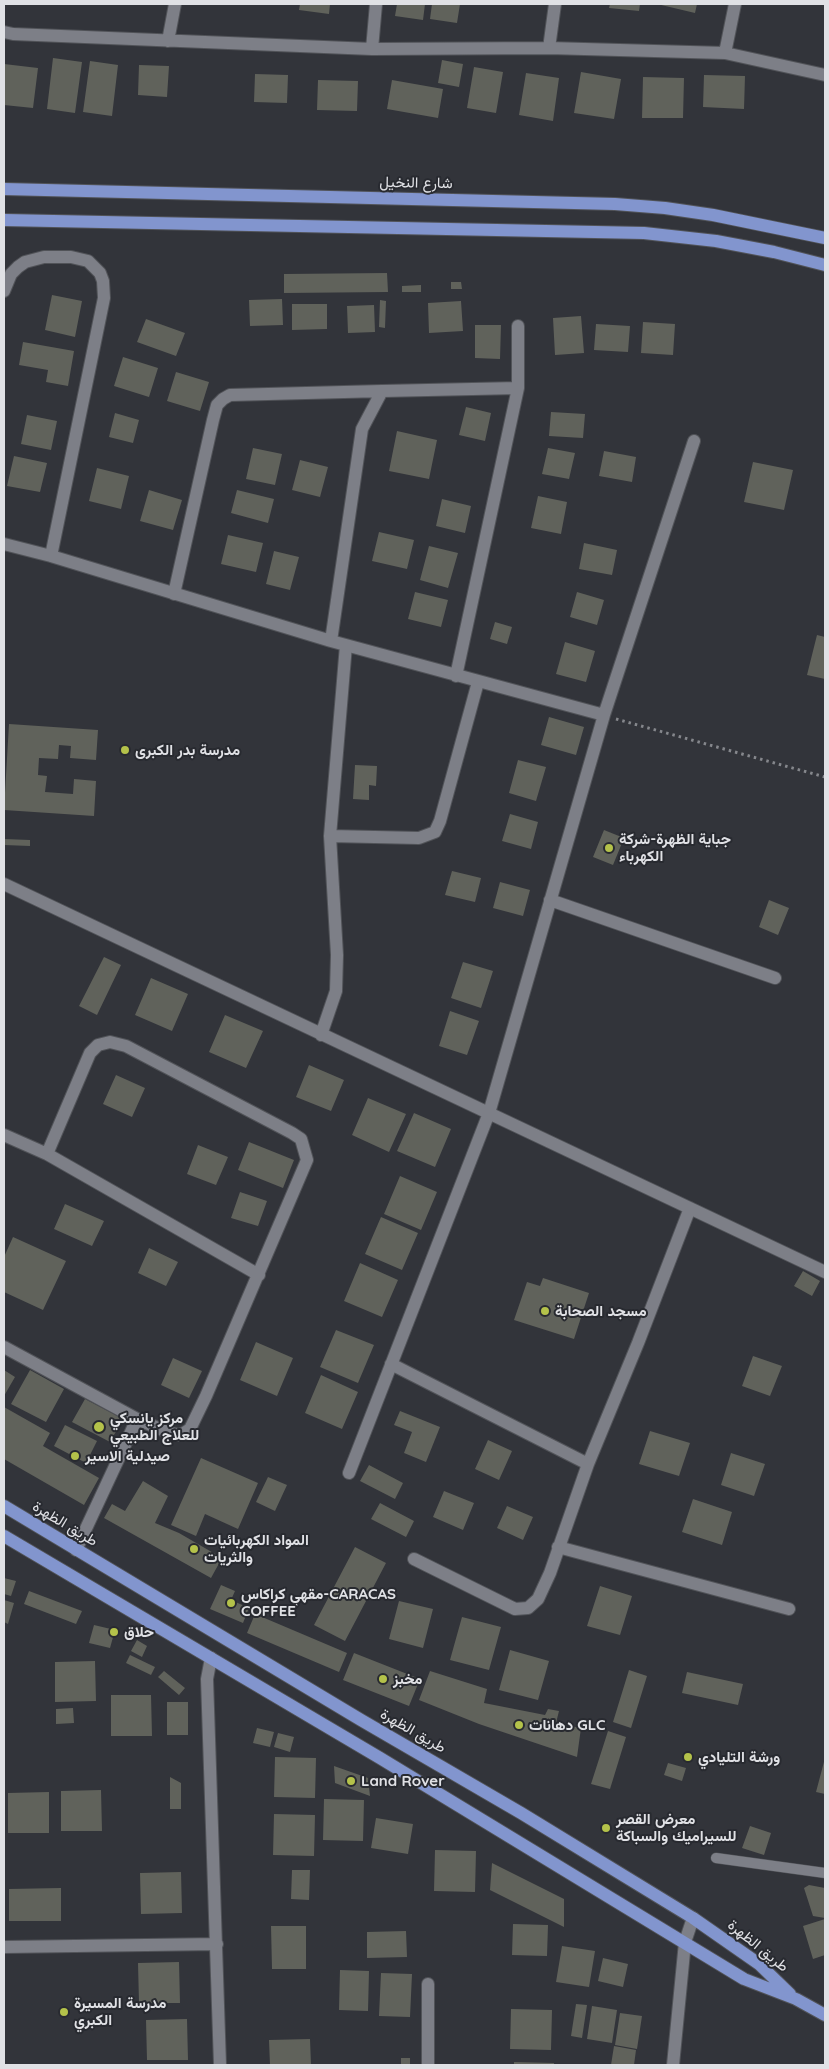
<!DOCTYPE html>
<html>
<head>
<meta charset="utf-8">
<style>
	body { margin:0 }
	#map { position:relative; width:829px; height:2069px; overflow:hidden; background:#32343a; font-family:Quicksand,sans-serif }
	canvas { display:block }
	.frame { position:absolute; inset:0; border:5px solid #e0e1e5; pointer-events:none }
</style>
</head>
<body>
<div id="map">
<canvas width="829" height="2069"></canvas>
<div class="frame"></div>
</div>
<script>
const ctx = document.querySelector('canvas').getContext('2d');
ctx.lineJoin = 'round';
function fill(path, color) { ctx.fillStyle = color; ctx.fill(path, 'evenodd'); }
const shape = rows => new Path2D(rows.map(r => 'M' + r).join(''));
function stroke(path, color, width, dash) { ctx.strokeStyle = color; ctx.lineWidth = width; ctx.lineCap = dash ? 'butt' : 'round'; ctx.setLineDash(dash || []); ctx.stroke(path); }
function label(font, color, halo, rows, align = 'center') {
  ctx.font = font + ' Quicksand,Vazirmatn,sans-serif'; ctx.lineWidth = 4; ctx.setLineDash([]); ctx.textBaseline = 'middle'; ctx.strokeStyle = halo; ctx.fillStyle = color; for (const [text, x, y, turn = 0] of rows) {
    ctx.save(); ctx.translate(x, y); ctx.rotate((+turn || 0) * Math.PI / 180); ctx.textAlign = isNaN(turn) ? turn : align; if (halo) ctx.strokeText(text, 0, 0); ctx.fillText(text, 0, 0); ctx.restore();
  }
}
const building = shape([
	[300,4,330,4,329,14,299,10],
	[397,4,425,4,423,20,395,16],
	[432,4,460,4,457,23,430,19],
	[610,4,640,4,639,11,609,8],
	[657,4,697,4,695,13],
	[53,58,82,62,75,113,47,109],
	[442,60,463,64,459,87,438,83],
	[90,61,118,65,112,116,83,112],
	[4,64,38,68,33,108,4,105],
	[139,65,169,66,167,97,138,95],
	[474,67,503,72,496,113,467,108],
	[581,72,621,79,614,119,574,113],
	[526,73,559,78,553,121,519,115],
	[255,74,288,75,287,103,254,102],
	[704,75,745,76,744,109,703,107],
	[643,77,684,78,683,118,642,118],
	[318,80,358,81,357,111,317,110],
	[392,80,443,89,438,118,387,109],
	[387,273,388,292,284,293,284,274],
	[451,282,461,282,462,289,451,289],
	[421,285,421,292,402,292,402,286],
	[52,295,82,301,75,337,45,330],
	[282,299,283,325,250,326,249,300],
	[380,300,386,301,385,328,379,327],
	[461,301,463,331,429,333,428,303],
	[292,304,327,304,327,329,292,330],
	[374,305,375,332,348,333,347,306],
	[581,316,584,353,555,355,553,318],
	[146,319,185,333,176,356,137,342],
	[643,322,675,324,673,355,641,353],
	[596,324,630,326,628,352,594,350],
	[475,325,501,325,500,359,475,358],
	[23,342,74,351,68,386,46,382,48,370,19,365],
	[123,357,158,368,149,397,114,386],
	[176,372,209,382,200,411,167,401],
	[466,407,491,413,485,441,459,435],
	[551,412,585,414,583,438,549,436],
	[115,413,139,420,133,443,109,437],
	[27,415,57,421,51,450,21,444],
	[397,431,437,440,429,479,389,471],
	[253,448,282,454,275,485,246,479],
	[548,448,575,453,569,479,542,474],
	[604,451,636,457,632,482,599,476],
	[14,456,47,463,40,492,7,486],
	[300,460,328,467,320,497,292,490],
	[753,462,793,470,784,510,744,502],
	[97,468,129,476,121,509,89,501],
	[149,490,182,500,173,530,140,521],
	[237,490,274,499,268,523,231,513],
	[538,496,567,502,561,534,531,528],
	[442,499,471,506,465,533,436,526],
	[379,532,414,540,407,569,372,561],
	[228,535,263,543,256,572,221,564],
	[584,543,617,550,612,575,579,569],
	[429,546,458,553,448,588,420,580],
	[274,551,299,557,290,590,266,584],
	[415,592,448,600,441,627,408,619],
	[577,592,604,600,597,625,570,617],
	[495,622,512,627,507,644,490,639],
	[817,635,825,637,825,679,807,675],
	[565,642,595,651,586,682,556,674],
	[549,717,584,727,576,755,541,745],
	[9,724,98,730,96,760,70,758,71,746,59,745,58,759,39,758,38,775,47,776,45,792,73,794,74,779,96,781,94,816,4,810],
	[518,760,546,767,536,801,509,793],
	[355,765,377,766,376,786,369,785,369,800,353,799],
	[510,814,538,822,531,849,502,841],
	[604,830,624,838,613,865,593,857],
	[4,839,30,840,30,846,4,845],
	[452,871,481,878,475,902,445,895],
	[500,882,530,890,523,916,493,908],
	[769,900,789,908,778,935,759,927],
	[104,957,121,965,97,1015,79,1006],
	[463,962,493,971,481,1008,451,998],
	[151,978,188,994,172,1031,135,1015],
	[450,1011,479,1021,467,1055,439,1046],
	[225,1015,263,1031,246,1068,209,1052],
	[309,1065,344,1080,331,1111,296,1097],
	[116,1075,145,1088,132,1117,103,1104],
	[368,1098,406,1114,389,1152,352,1135],
	[414,1113,451,1129,435,1167,397,1151],
	[249,1142,294,1160,283,1188,238,1170],
	[198,1145,228,1157,216,1185,187,1174],
	[400,1176,437,1192,421,1230,384,1214],
	[240,1192,267,1201,258,1226,231,1218],
	[65,1204,104,1221,92,1246,54,1229],
	[381,1217,418,1233,402,1270,365,1254],
	[13,1237,66,1261,43,1310,4,1292,4,1257],
	[149,1248,178,1262,166,1286,138,1273],
	[360,1263,398,1280,382,1317,344,1301],
	[803,1271,820,1281,812,1296,794,1286],
	[543,1278,589,1293,574,1339,514,1320,527,1282,540,1286],
	[336,1330,374,1345,358,1383,320,1367],
	[256,1342,293,1358,277,1396,240,1380],
	[753,1356,782,1366,770,1396,742,1386],
	[173,1358,202,1371,189,1398,161,1385],
	[4,1370,15,1377,4,1396],
	[30,1370,64,1389,46,1422,11,1404],
	[321,1375,358,1392,342,1429,305,1413],
	[85,1399,123,1419,110,1442,72,1422],
	[4,1407,50,1433,43,1446,99,1478,84,1505,4,1459],
	[400,1411,440,1427,426,1462,404,1453,412,1432,394,1425],
	[65,1425,97,1441,86,1463,54,1446],
	[650,1431,690,1443,679,1476,639,1464],
	[488,1440,512,1451,499,1480,475,1469],
	[731,1453,765,1464,754,1496,721,1485],
	[201,1458,258,1483,238,1529,205,1514,196,1536,171,1525],
	[369,1465,403,1483,395,1499,360,1481],
	[268,1477,287,1485,275,1511,256,1502],
	[143,1481,168,1496,155,1523,179,1533,222,1558,211,1578,104,1518,112,1504,125,1511],
	[444,1491,474,1503,463,1530,433,1517],
	[693,1499,732,1512,722,1545,682,1532],
	[380,1503,414,1521,406,1537,371,1519],
	[507,1506,533,1517,523,1540,497,1528],
	[355,1547,386,1563,345,1641,314,1625],
	[4,1578,16,1581,11,1596,4,1594],
	[221,1585,235,1591,231,1600,249,1608,243,1623,210,1609],
	[600,1586,632,1596,620,1635,587,1626],
	[29,1591,82,1611,76,1624,24,1604],
	[4,1600,14,1603,8,1624,4,1622],
	[399,1601,433,1609,423,1648,389,1639],
	[255,1614,347,1653,339,1672,247,1633],
	[462,1617,501,1627,489,1670,450,1660],
	[94,1625,115,1630,110,1648,89,1643],
	[137,1640,147,1646,142,1657,131,1651],
	[510,1650,549,1661,538,1700,499,1690],
	[354,1653,420,1679,409,1706,343,1680],
	[130,1655,155,1667,151,1675,126,1663],
	[95,1661,96,1701,55,1702,55,1662],
	[629,1670,647,1676,631,1728,613,1722],
	[164,1671,185,1688,179,1695,158,1677],
	[430,1671,487,1689,484,1703,545,1715,548,1709,559,1711,556,1723,581,1728,577,1757,479,1724,419,1700],
	[687,1672,743,1684,738,1705,682,1693],
	[111,1695,151,1695,152,1736,111,1736],
	[167,1702,188,1702,188,1735,167,1735],
	[73,1708,74,1723,56,1724,56,1709],
	[257,1728,274,1732,270,1747,253,1743],
	[608,1731,626,1737,610,1789,591,1784],
	[278,1733,294,1737,290,1752,274,1747],
	[275,1757,316,1758,315,1798,274,1797],
	[825,1758,825,1794,816,1792],
	[668,1763,686,1768,682,1781,664,1775],
	[334,1766,368,1778,370,1796,335,1783],
	[170,1777,181,1783,181,1809,170,1809],
	[101,1790,102,1831,61,1831,61,1791],
	[49,1792,49,1833,8,1833,8,1793],
	[324,1799,364,1800,363,1841,323,1840],
	[274,1814,315,1815,314,1856,273,1855],
	[376,1818,413,1824,408,1854,371,1848],
	[750,1826,771,1833,764,1855,742,1848],
	[435,1850,476,1851,475,1892,434,1891],
	[492,1863,564,1899,564,1927,490,1890],
	[292,1870,310,1870,309,1900,291,1899],
	[181,1872,182,1913,141,1914,140,1873],
	[809,1885,825,1888,825,1918,813,1916,804,1888],
	[61,1888,61,1921,9,1921,9,1889],
	[825,1919,825,1955,813,1959,803,1926],
	[513,1924,548,1925,547,1956,512,1955],
	[271,1926,306,1926,306,1969,272,1969],
	[406,1931,407,1957,367,1958,367,1932],
	[562,1946,595,1951,589,1987,556,1982],
	[603,1958,628,1964,623,1987,598,1981],
	[179,1962,180,2003,139,2003,138,1963],
	[340,1970,369,1971,368,2011,339,2010],
	[381,1973,412,1974,410,2017,379,2016],
	[576,2004,587,2005,582,2038,571,2036],
	[592,2006,617,2010,612,2043,587,2039],
	[511,2009,552,2010,551,2050,510,2049],
	[620,2013,642,2016,637,2049,615,2045],
	[187,2019,188,2060,147,2060,146,2020],
	[310,2039,311,2065,270,2065,269,2040],
	[614,2046,636,2050,634,2065,611,2065],
	[401,2058,410,2058,410,2065,401,2065],
	[514,2062,554,2063,554,2065,514,2065]
]);
const path = shape([
	[616,719,825,777]
]);
const service = shape([
	[716,1858,825,1873]
]);
const minor = shape([
	[4,32,13,34,372,49,549,48,725,53,825,75],
	[168,41,175,4],
	[549,48,555,4],
	[372,49,376,4],
	[725,53,735,4],
	[4,291,11,274,18,267,25,262,44,257,71,257,88,261,100,273,103,281,104,298,51,556],
	[4,544,51,556,331,641,604,715],
	[174,594,213,420,217,405,223,399,230,395,382,391],
	[331,641,362,429,382,391,518,388],
	[456,676,518,388,518,326],
	[330,836,419,838,435,832,440,821,478,682],
	[4,884,825,1272],
	[550,900,775,978],
	[321,1035,336,991,337,955,330,836,346,645],
	[4,1135,47,1154,259,1275],
	[4,1347,137,1419,167,1432,179,1435,184,1433,190,1429,206,1396,307,1160,301,1139,292,1133,126,1046,110,1042,98,1045,90,1053,47,1154],
	[391,1364,588,1464],
	[349,1473,489,1113,604,715,694,441],
	[558,1547,789,1609],
	[76,1550,137,1419],
	[414,1559,515,1609,528,1608,538,1599,550,1573,588,1464,638,1343,690,1208],
	[211,1658,207,1679,220,2065],
	[4,1947,217,1944],
	[428,2065,428,1984],
	[673,2065,685,1942,693,1918]
]);
const primary = shape([
	[4,189,615,204,665,208,713,215,825,238],
	[4,220,644,233,716,241,774,252,825,265],
	[4,1506,361,1720,521,1813,693,1918,759,1964,790,1994],
	[4,1536,380,1758,744,1979,796,1999,825,2015]
]);
const markers = [
	[125,750,5,"#b4c24a"],
	[609,848,5,"#b4c24a"],
	[545,1311,5,"#b4c24a"],
	[99,1427,6,"#b4c24a"],
	[75,1456,5,"#b4c24a"],
	[194,1549,5,"#b4c24a"],
	[231,1603,5,"#b4c24a"],
	[114,1632,5,"#b4c24a"],
	[383,1679,5,"#b4c24a"],
	[519,1725,5,"#b4c24a"],
	[688,1757,5,"#b4c24a"],
	[351,1781,5,"#b4c24a"],
	[606,1828,5,"#b4c24a"],
	[64,2012,5,"#b4c24a"]
];
const streetNames = [
	["شارع النخيل",416,183,1],
	["طريق الظهرة",65,1524,31],
	["طريق الظهرة",413,1731,30],
	["طريق الظهرة",758,1946,39]
];
const poiNames = [
	["مدرسة بدر الكبرى",135,750],
	["جباية الظهرة-شركة",619,839],
	["الكهرباء",619,856],
	["مسجد الصحابة",555,1311],
	["مركز يانسكي",110,1418],
	["للعلاج الطبيعي",110,1435],
	["صيدلية الاسير",85,1456],
	["المواد الكهربائيات",204,1540],
	["والثريات",204,1557],
	["مقهي كراكاس-CARACAS",241,1594],
	["COFFEE",241,1611],
	["حلاق",124,1632],
	["مخبز",393,1679],
	["دهانات GLC",529,1725],
	["ورشة التليادي",698,1757],
	["Land Rover",361,1781],
	["معرض القصر",616,1819],
	["للسيراميك والسباكة",616,1836],
	["مدرسة المسيرة",74,2003],
	["الكبري",74,2020]
];
fill(building, '#60625b');
stroke(service, '#515358', 11);
stroke(minor, '#515358', 14);
stroke(primary, '#515358', 14);
stroke(path, '#85878c', 3, [2.5, 4]);
stroke(service, '#7d7f87', 10);
stroke(minor, '#7d7f87', 12);
stroke(primary, '#8295ce', 12);
for (const [x, y, r, color] of markers) { const dot = new Path2D(); dot.arc(x, y, r, 0, 2 * Math.PI); ctx.fillStyle = color; ctx.fill(dot); stroke(dot, '#282a30', 2); }
label('15px', '#e0e1e5', '#282a30', streetNames);
label('bold 15px', '#e0e1e5', '#282a30', poiNames, 'left');
</script>
</body>
</html>
